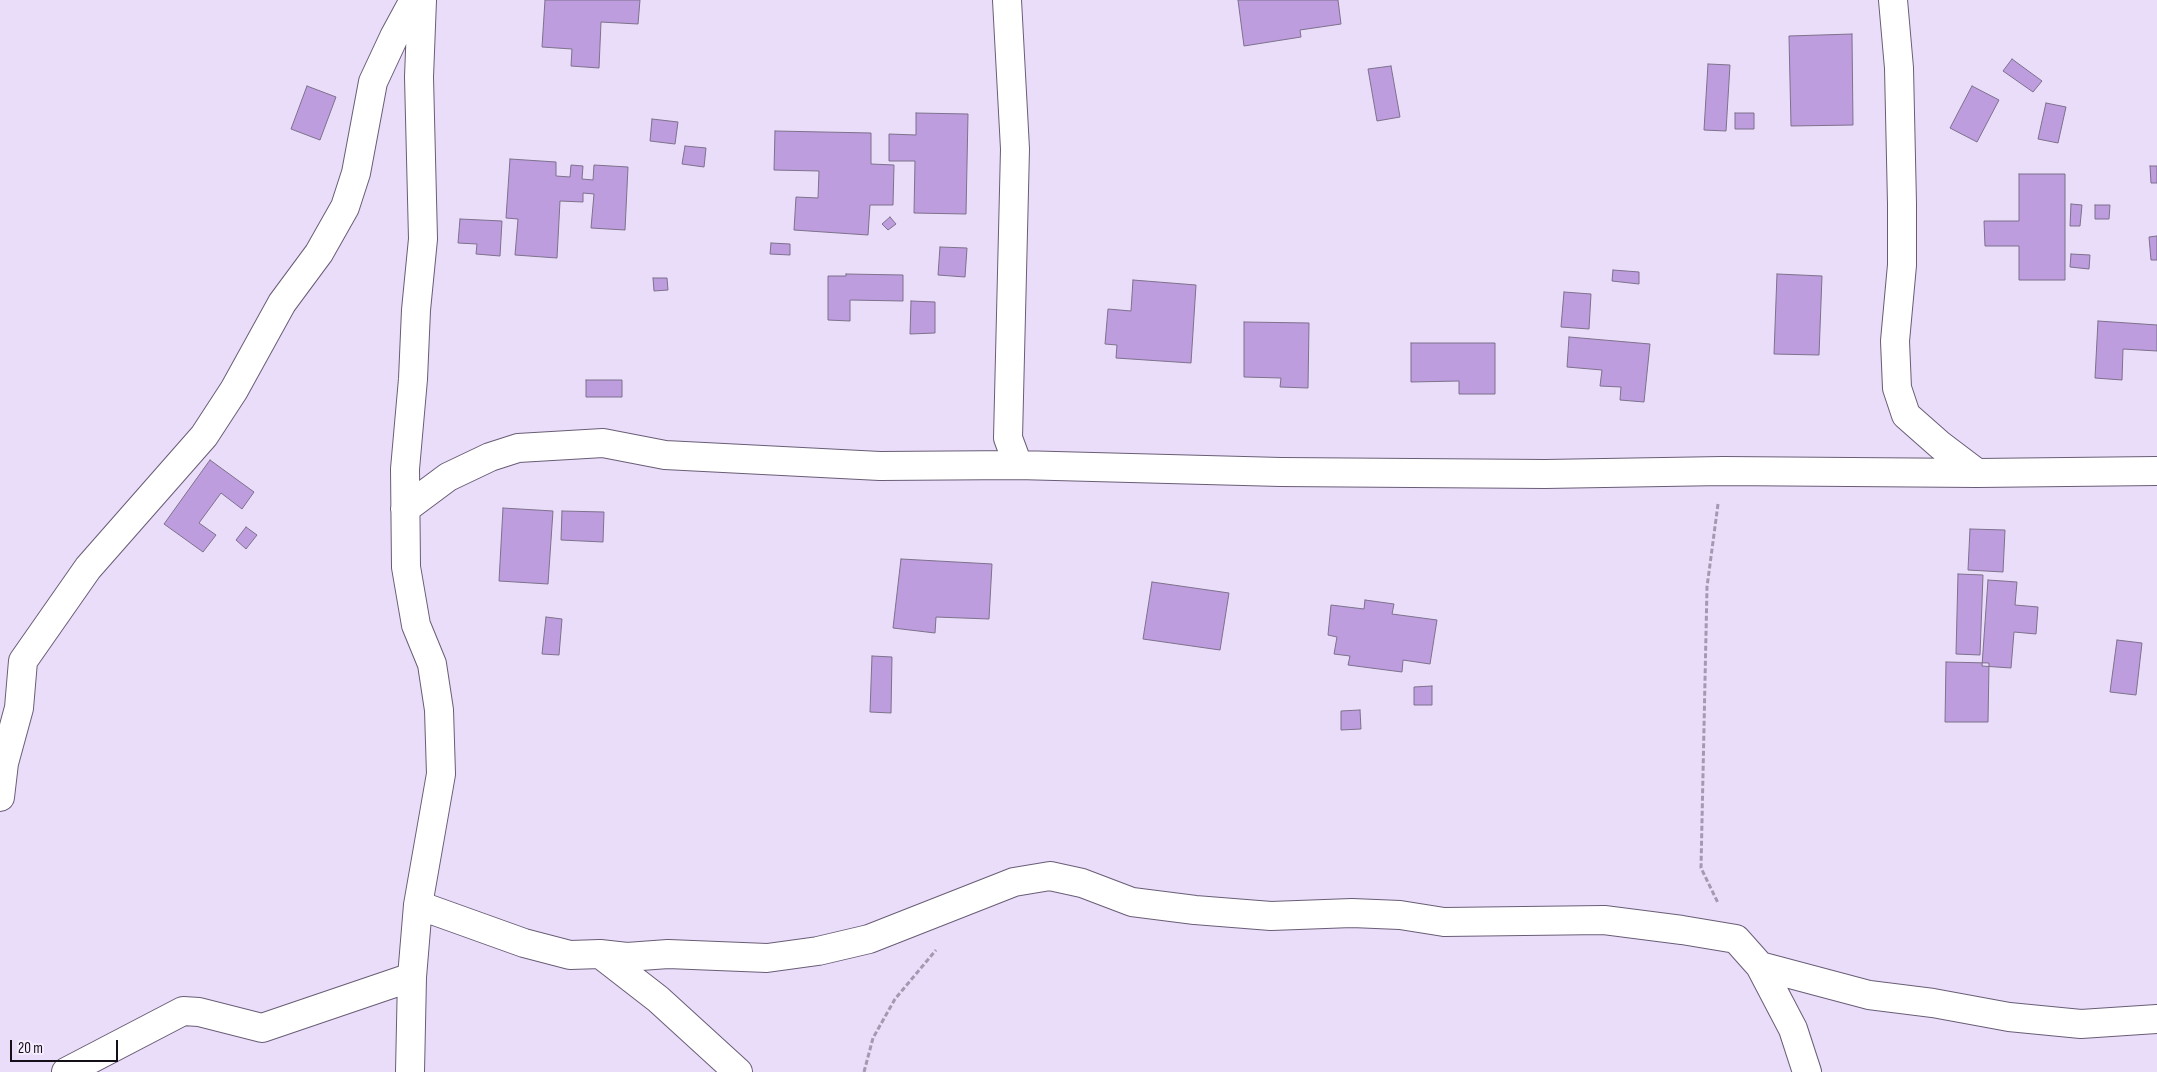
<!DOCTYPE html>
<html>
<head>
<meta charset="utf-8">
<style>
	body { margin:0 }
	#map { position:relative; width:2157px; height:1072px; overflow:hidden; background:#eaddfa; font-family:"Sofia Sans Condensed",sans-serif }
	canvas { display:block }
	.scale { position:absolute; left:10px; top:1040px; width:108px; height:22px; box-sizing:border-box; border:2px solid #140f18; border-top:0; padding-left:6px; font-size:15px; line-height:18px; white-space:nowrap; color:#140f18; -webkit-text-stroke:4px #f5edfe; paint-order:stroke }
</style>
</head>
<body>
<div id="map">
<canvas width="2157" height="1072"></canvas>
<div class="scale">20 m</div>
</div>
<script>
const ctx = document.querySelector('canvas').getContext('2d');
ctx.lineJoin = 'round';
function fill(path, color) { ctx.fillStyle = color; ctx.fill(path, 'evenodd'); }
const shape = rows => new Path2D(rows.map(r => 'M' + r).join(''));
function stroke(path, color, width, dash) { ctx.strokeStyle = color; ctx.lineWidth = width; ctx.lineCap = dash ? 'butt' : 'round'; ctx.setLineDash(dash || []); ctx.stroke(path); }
const building = shape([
	[545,0,640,0,638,24,601,22,599,68,571,66,572,49,542,47,545,0],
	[1238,0,1338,0,1341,24,1300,30,1301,37,1244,46,1238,0],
	[1852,34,1853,125,1791,126,1789,36,1852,34],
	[2012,59,2042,81,2033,92,2003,71,2012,59],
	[1708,64,1730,65,1726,131,1704,130,1708,64],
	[1391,66,1400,117,1377,121,1368,69,1391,66],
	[307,86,336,97,320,140,291,129,307,86],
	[1972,86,1999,100,1977,142,1950,128,1972,86],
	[2046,103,2066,107,2058,143,2038,139,2046,103],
	[916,113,968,114,966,214,914,213,915,161,889,161,889,134,916,135,916,113],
	[1735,113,1754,113,1754,129,1735,129,1735,113],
	[652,119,678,122,675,144,650,141,652,119],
	[775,131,871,133,871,164,894,165,893,205,870,205,868,235,794,230,796,197,818,198,819,171,774,170,775,131],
	[685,146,706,148,704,167,682,164,685,146],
	[510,159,556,162,556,176,570,177,571,165,583,166,582,179,593,180,594,165,628,167,625,230,591,228,594,194,583,193,583,202,560,201,557,258,515,255,518,219,506,218,510,159],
	[2150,166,2157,166,2157,183,2151,183,2150,166],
	[2019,174,2065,174,2065,280,2019,280,2019,246,1985,246,1984,221,2019,221,2019,174],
	[2071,204,2082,205,2080,226,2070,226,2071,204],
	[2095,205,2110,205,2109,219,2095,219,2095,205],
	[890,217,896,224,888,230,882,224,890,217],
	[460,219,502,221,500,256,476,254,477,244,458,243,460,219],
	[2157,236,2157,260,2151,260,2149,237,2157,236],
	[771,243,790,244,790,255,770,254,771,243],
	[940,247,967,248,965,277,938,275,940,247],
	[2071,254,2090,255,2089,269,2070,267,2071,254],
	[1613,270,1639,272,1639,284,1612,281,1613,270],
	[846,274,903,275,903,301,850,300,850,321,828,320,828,276,846,276,846,274],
	[1777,274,1822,276,1819,355,1774,354,1777,274],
	[653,278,667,278,668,290,654,291,653,278],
	[1133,280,1196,285,1191,363,1116,358,1117,345,1105,344,1108,309,1131,311,1133,280],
	[1564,292,1591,294,1589,329,1561,327,1564,292],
	[911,301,935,302,935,333,910,334,911,301],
	[2098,321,2157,325,2157,351,2123,349,2122,380,2095,378,2098,321],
	[1244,322,1309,323,1308,388,1280,387,1281,378,1244,377,1244,322],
	[1569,337,1650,344,1644,402,1620,400,1621,387,1600,386,1602,370,1567,367,1569,337],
	[1411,343,1495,343,1495,394,1459,394,1459,381,1411,382,1411,343],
	[586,380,622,380,622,397,586,397,586,380],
	[210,460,254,492,242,509,221,493,199,523,216,535,203,552,164,524,210,460],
	[503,508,553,511,548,584,499,581,503,508],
	[562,511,604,512,603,542,561,540,562,511],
	[246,527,257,535,246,549,236,540,246,527],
	[1970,529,2005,530,2003,572,1968,570,1970,529],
	[901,559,992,564,989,619,936,617,935,633,893,628,901,559],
	[1958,574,1983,575,1980,655,1956,654,1958,574],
	[1988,580,2017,582,2015,605,2038,607,2036,634,2014,632,2011,668,1982,666,1988,580],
	[1152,582,1229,593,1220,650,1143,639,1152,582],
	[1365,600,1394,604,1392,614,1437,620,1430,664,1403,660,1402,672,1348,665,1350,656,1334,654,1337,637,1328,635,1331,605,1364,609,1365,600],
	[546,617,562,619,559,655,542,654,546,617],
	[2117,640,2142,643,2136,695,2110,692,2117,640],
	[872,656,892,657,891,713,870,712,872,656],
	[1946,662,1989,663,1988,722,1945,722,1946,662],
	[1432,686,1432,705,1414,705,1414,687,1432,686],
	[1360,710,1361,729,1341,730,1341,711,1360,710]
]);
const path = shape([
	[1718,504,1707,587,1701,868,1718,903],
	[864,1072,873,1038,895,999,936,950]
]);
const minor = shape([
	[1007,0,1015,149,1008,438,1018,465],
	[1893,0,1899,68,1902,204,1902,265,1895,341,1897,388,1906,415,1940,445,1977,473],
	[405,509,448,477,490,457,518,448,603,443,665,455,880,466,1018,465,1281,472,1545,474,1723,471,1977,473,2157,471],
	[0,797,4,763,19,708,23,661,88,568,204,436,234,390,282,303,319,253,345,207,356,173,373,82,394,37,414,0],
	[418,905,524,943,570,955,600,954,658,999,738,1072],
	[600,954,627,957,668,954,767,958,818,951,869,939,1014,882,1050,876,1082,883,1132,902,1195,910,1271,916,1352,913,1400,915,1444,922,1604,920,1682,930,1736,939,1760,966,1869,995,1933,1003,2009,1017,2081,1024,2157,1019],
	[1760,966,1793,1029,1807,1072],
	[66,1072,183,1011,199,1012,262,1028,412,977],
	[410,1072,412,977,418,905,441,774,439,710,432,664,416,625,406,567,405,469,413,379,416,310,423,239,419,77,422,0]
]);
fill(building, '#bd9dde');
stroke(building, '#7d718b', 1);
stroke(minor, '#695d76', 30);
stroke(path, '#a499b0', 3, [5, 2.5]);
stroke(minor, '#fff', 28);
</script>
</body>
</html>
